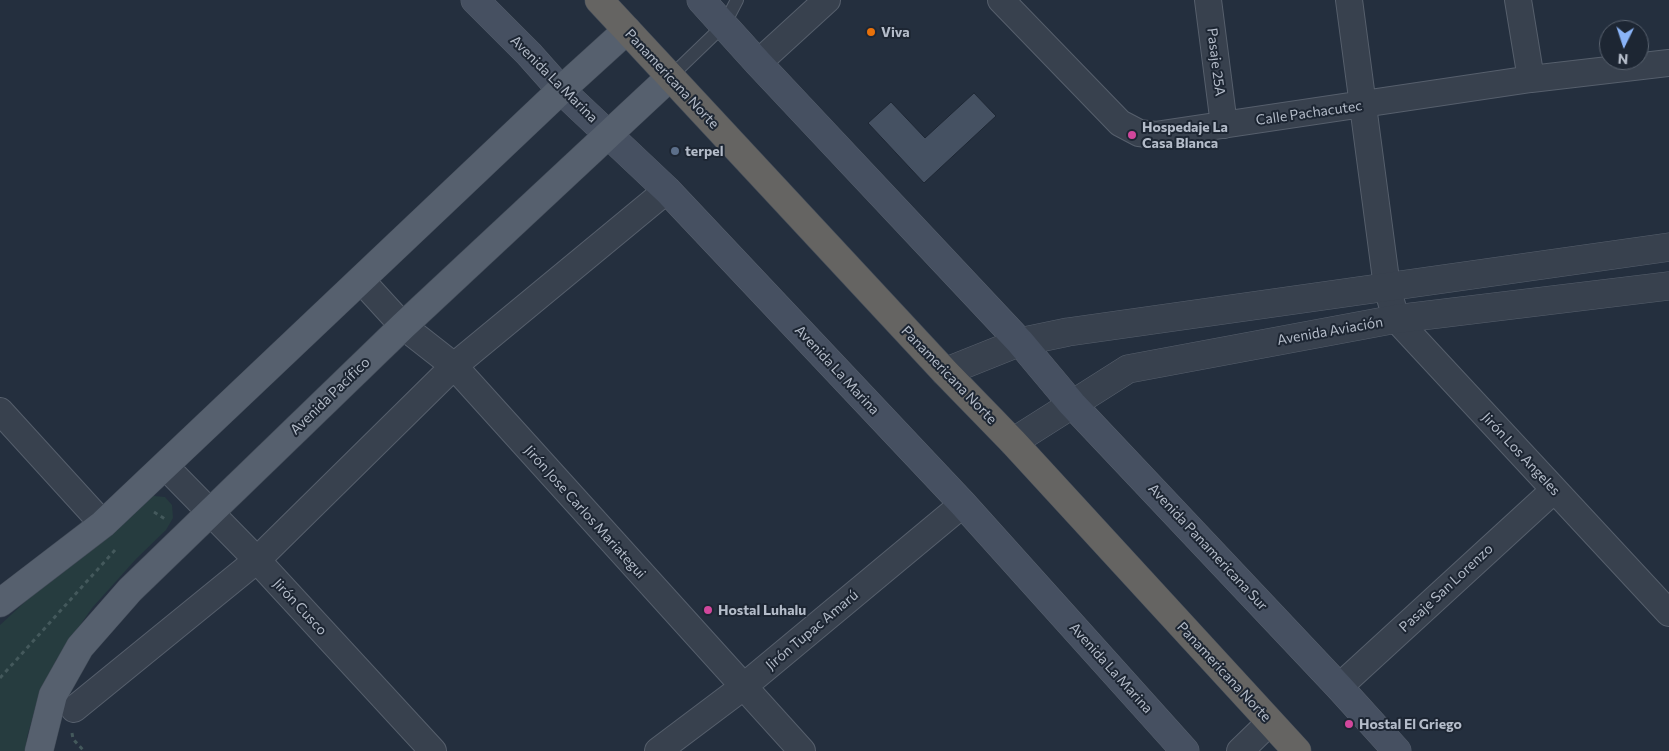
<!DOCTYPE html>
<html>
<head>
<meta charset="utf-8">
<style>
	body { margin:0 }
	#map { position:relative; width:1669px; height:751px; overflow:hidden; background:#242f3e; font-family:Commissioner,sans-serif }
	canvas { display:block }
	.north { position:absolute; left:1599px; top:20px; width:50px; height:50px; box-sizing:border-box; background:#1d2633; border:1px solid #59626f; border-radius:50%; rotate:184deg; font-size:14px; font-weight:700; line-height:20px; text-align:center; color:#b4bcc9 }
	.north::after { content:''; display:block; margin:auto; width:18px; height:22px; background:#8ab4f8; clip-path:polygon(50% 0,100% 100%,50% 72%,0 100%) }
</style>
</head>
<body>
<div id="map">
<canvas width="1669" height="751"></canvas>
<div class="north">N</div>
</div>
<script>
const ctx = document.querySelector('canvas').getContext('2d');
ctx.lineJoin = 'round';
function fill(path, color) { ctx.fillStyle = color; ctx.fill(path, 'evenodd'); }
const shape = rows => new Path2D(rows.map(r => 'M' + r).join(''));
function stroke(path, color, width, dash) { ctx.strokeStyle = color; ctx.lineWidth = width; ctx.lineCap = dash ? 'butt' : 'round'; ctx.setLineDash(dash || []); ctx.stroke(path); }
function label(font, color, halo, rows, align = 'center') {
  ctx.font = font + ' Commissioner,sans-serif'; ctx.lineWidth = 4; ctx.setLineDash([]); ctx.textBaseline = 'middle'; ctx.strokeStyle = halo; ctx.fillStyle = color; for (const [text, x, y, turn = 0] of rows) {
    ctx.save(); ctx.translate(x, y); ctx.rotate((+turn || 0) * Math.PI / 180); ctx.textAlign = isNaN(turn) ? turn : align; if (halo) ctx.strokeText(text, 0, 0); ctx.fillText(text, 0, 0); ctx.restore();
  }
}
const green = shape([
	[144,495,165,497,172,505,173,518,166,530,136,559,92,608,56,660,37,702,27,737,26,751,0,751,0,625,130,505]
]);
const building = shape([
	[974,93,996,116,924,183,868,123,891,102,925,138,974,93]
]);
const path = shape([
	[154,512,165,519],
	[0,678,116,549],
	[72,733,73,739,84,751]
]);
const service = shape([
	[670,77,724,25,737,0]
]);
const minor = shape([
	[1001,0,1120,123,1139,133,1155,135,1531,79,1669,63],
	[1208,0,1224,125],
	[1349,0,1387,287,1396,319,1669,613],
	[1518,0,1531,79],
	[758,63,827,0],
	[361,280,403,326,454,366,802,751],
	[0,411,103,524],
	[165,466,257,560,433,751],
	[1339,687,1554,490],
	[74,709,257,560,454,366,667,190],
	[658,751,743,687,963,504],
	[1240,751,1270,722]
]);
const tertiary = shape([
	[945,372,1020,342,1068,332,1669,247],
	[1013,442,1128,369,1396,319,1669,286]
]);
const secondary = shape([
	[475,0,529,54,561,90,667,190,963,504,1185,751],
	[701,0,758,63,1020,342,1072,404,1339,687,1397,751]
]);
const primary = shape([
	[0,603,103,524,561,90,627,30],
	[39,751,53,695,80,647,130,590,403,326,670,77]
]);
const trunk = shape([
	[599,0,945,372,1013,442,1297,751]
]);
const markers = [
	[871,32,5,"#e8710a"],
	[1132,135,5,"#d1479c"],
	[675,151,5,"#5c6f8a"],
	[708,610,5,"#d1479c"],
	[1349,724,5,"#d1479c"]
];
const poiNames = [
	["Viva",881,32],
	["Hospedaje La",1142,127],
	["Casa Blanca",1142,143],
	["terpel",685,151],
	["Hostal Luhalu",718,610],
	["Hostal El Griego",1359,724]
];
const streetNames = [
	["Pasaje 25A",1216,62,83],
	["Avenida La Marina",554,79,45],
	["Panamericana Norte",672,79,47],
	["Calle Pachacutec",1309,113,-8],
	["Avenida Aviación",1330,331,-10],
	["Avenida La Marina",837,370,47],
	["Panamericana Norte",949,375,46],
	["Avenida Pacífico",330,396,-44],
	["Jirón Los Angeles",1521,454,47],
	["Jirón Jose Carlos Mariategui",585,512,48],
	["Avenida Panamericana Sur",1208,547,47],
	["Pasaje San Lorenzo",1446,588,-43],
	["Jirón Cusco",300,607,47],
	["Jirón Tupac Amarú",812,630,-40],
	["Avenida La Marina",1111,668,48],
	["Panamericana Norte",1224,672,47]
];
fill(green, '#263c3f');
fill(building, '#455162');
stroke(building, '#1f2835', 1);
stroke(service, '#565f6c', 14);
stroke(minor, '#565f6c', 28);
stroke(tertiary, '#565f6c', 29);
stroke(secondary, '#565f6c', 29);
stroke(primary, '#414a57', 29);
stroke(trunk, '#434c59', 29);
stroke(path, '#44595c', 3, [4, 4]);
stroke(service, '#38414e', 12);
stroke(minor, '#38414e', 26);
stroke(tertiary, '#38414e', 28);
stroke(secondary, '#465061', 28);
stroke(primary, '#56606e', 28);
stroke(trunk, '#656462', 28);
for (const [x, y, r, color] of markers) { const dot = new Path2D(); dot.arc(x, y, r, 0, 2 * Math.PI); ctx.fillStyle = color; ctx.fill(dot); stroke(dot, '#1d2633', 2); }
label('bold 14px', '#b4bcc9', '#1d2633', poiNames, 'left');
label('14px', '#b4bcc9', '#1d2633', streetNames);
</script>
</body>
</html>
